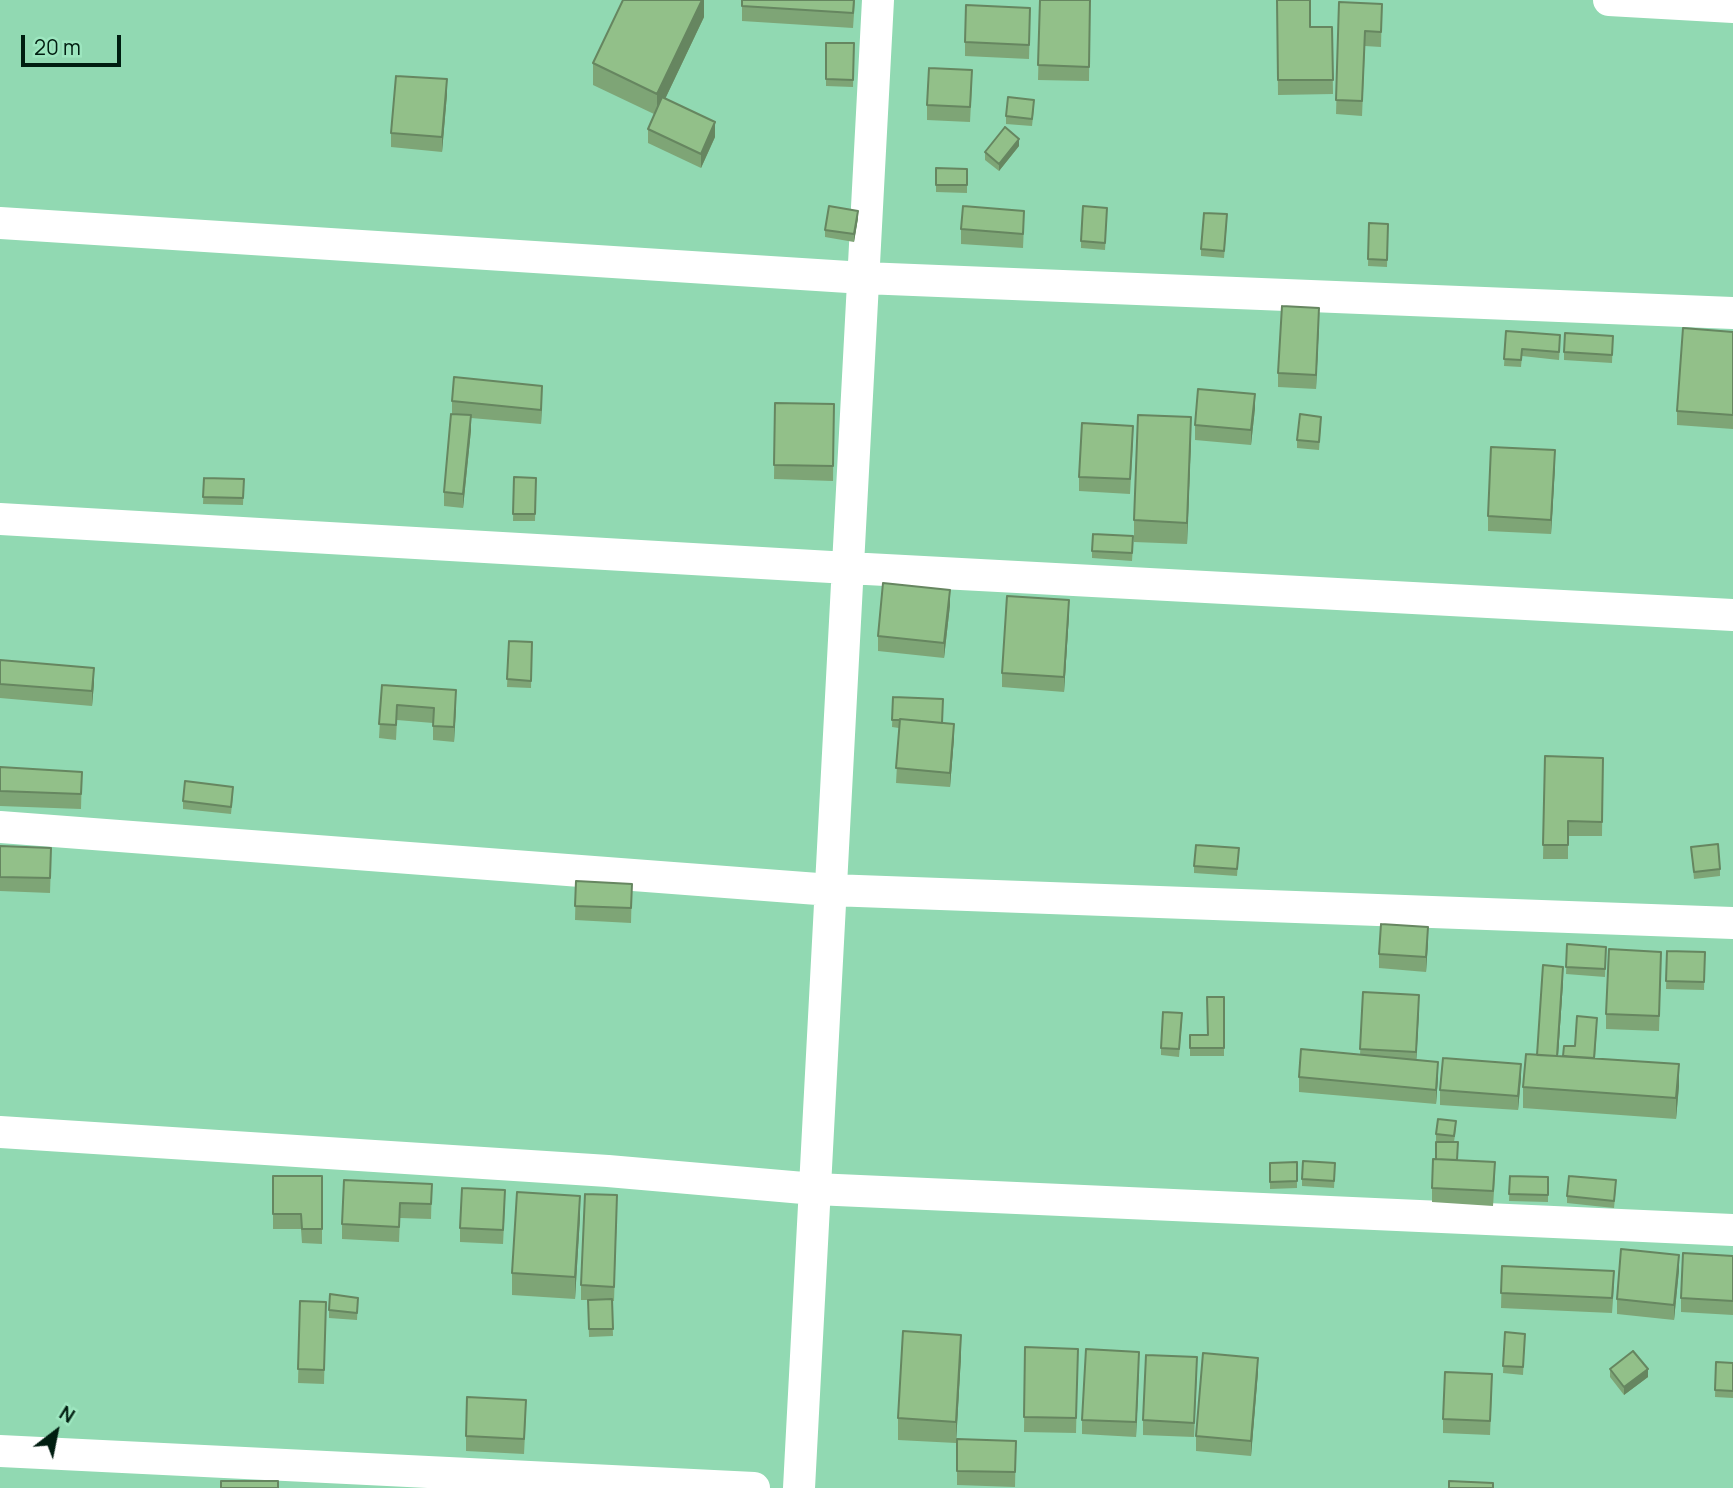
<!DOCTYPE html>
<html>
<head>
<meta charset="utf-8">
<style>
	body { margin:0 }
	#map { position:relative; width:1733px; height:1488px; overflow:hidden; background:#91d9b2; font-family:Manrope,sans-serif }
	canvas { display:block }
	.north { position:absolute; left:21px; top:1397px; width:70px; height:70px; -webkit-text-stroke:5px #9de6bf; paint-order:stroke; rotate:32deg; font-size:19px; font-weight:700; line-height:28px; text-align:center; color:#001d10 }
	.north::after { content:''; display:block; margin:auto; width:24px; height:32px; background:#001d10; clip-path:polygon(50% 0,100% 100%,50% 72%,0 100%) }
	.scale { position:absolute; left:21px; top:35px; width:100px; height:32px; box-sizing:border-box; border:4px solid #001d10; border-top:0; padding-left:9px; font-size:21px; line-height:24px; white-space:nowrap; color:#001d10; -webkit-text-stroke:5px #9de6bf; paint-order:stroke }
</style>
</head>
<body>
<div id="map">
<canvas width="1733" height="1488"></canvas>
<div class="north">N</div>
<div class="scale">20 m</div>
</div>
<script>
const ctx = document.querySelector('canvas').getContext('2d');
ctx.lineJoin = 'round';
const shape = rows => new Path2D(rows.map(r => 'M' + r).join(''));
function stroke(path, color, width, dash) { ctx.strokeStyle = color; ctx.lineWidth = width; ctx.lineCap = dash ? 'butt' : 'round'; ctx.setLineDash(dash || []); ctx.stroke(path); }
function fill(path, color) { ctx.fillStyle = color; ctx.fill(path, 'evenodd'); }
const street = shape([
	[1609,0,1733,7],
	[0,223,864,278,1733,313],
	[0,519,848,568,1733,615],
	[0,827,831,890,1733,923],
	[0,1132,608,1171,815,1189,1733,1230],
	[0,1451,754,1488],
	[799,1488,878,0]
]);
const wall = shape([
	[704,0,704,17,665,99,715,137,701,168,648,143,648,129,654,114,593,85,593,63],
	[742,0,855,0,853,28,742,21],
	[1040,0,1090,0,1089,81,1038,80],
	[1277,0,1310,27,1332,27,1333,94,1278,95],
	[1339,2,1382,4,1381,47,1365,46,1362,116,1336,114],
	[1030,23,1029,59,965,56,965,42],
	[826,43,854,43,853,87,826,86],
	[972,84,970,122,927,120,927,105],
	[447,94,442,152,391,147,391,133],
	[1034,108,1032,126,1006,124,1006,116],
	[1019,146,999,171,985,160,985,152],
	[936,168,967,169,967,193,936,192],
	[1107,215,1105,250,1081,248,1081,241],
	[858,218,854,242,825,237,825,230],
	[1227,222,1224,258,1201,256,1201,249],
	[1369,223,1388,224,1387,267,1368,266],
	[1024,225,1023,248,961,244,961,229],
	[1319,323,1316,389,1278,387,1278,373],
	[1506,331,1560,343,1559,360,1522,356,1521,367,1504,366],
	[1733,332,1733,429,1677,425,1677,411],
	[1613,336,1612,363,1564,360,1564,352],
	[452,401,542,401,541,424,471,418,471,430,463,508,444,506,444,492,452,414],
	[775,403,834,404,833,481,774,479],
	[1255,408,1251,445,1195,440,1195,425],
	[1321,424,1319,450,1297,448,1297,440],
	[1191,438,1187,544,1134,542,1134,520],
	[1133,441,1130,494,1079,491,1079,477],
	[1555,465,1551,534,1488,531,1488,516],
	[514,477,536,478,535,521,513,521],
	[204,478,244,479,243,505,203,504],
	[1133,544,1132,561,1092,558,1092,551],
	[950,605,944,658,878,651,878,636],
	[1069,614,1064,692,1002,687,1002,673],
	[509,641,532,642,531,688,507,687],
	[0,660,94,683,92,706,0,698],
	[382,685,456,705,454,742,433,740,433,723,397,720,396,740,379,738],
	[893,697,943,723,954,738,950,787,896,783,899,728,892,727],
	[1545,756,1603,758,1602,836,1568,836,1568,859,1543,859],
	[0,767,82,772,81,809,0,806],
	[233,794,231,814,183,809,183,801],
	[0,846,51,863,50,893,0,891],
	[1691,847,1720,869,1720,876,1694,879],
	[1239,848,1237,876,1194,873,1194,866],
	[576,881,632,884,631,923,575,920],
	[1428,942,1426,972,1379,968,1379,954],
	[1567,944,1606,947,1605,977,1566,974],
	[1667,951,1705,952,1704,990,1666,989],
	[1661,966,1659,1031,1606,1029,1606,1014],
	[1563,982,1558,1056,1563,1056,1575,1046,1597,1025,1595,1059,1679,1086,1676,1119,1523,1108,1523,1087,1537,1054],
	[1363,992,1419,1010,1416,1060,1438,1077,1436,1104,1299,1092,1299,1077,1360,1055],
	[1224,997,1224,1056,1190,1056,1190,1035,1208,1035],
	[1182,1021,1179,1057,1161,1055,1161,1048],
	[1521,1078,1518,1110,1440,1105,1440,1090],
	[1456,1128,1454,1142,1457,1160,1495,1177,1493,1206,1432,1202,1432,1188,1436,1159,1436,1134],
	[1297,1162,1297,1188,1270,1189,1270,1163],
	[1335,1170,1334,1188,1302,1186,1302,1179],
	[273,1176,322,1176,322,1244,302,1243,301,1229,273,1229],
	[1510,1176,1548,1177,1548,1202,1509,1201],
	[432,1184,431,1219,400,1218,399,1242,342,1239,342,1224],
	[1616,1187,1614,1208,1567,1203,1567,1196],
	[505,1205,503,1244,460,1242,460,1228],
	[617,1210,614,1301,612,1301,613,1336,589,1337,588,1300,581,1300,581,1285],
	[580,1217,575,1299,512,1295,512,1273],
	[1733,1256,1733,1315,1681,1312,1681,1298],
	[1502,1266,1614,1286,1612,1313,1501,1308],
	[1679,1270,1674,1320,1617,1314,1617,1299],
	[358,1298,357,1320,329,1318,329,1310],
	[300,1301,326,1302,324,1384,298,1383],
	[1505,1332,1525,1334,1523,1375,1503,1373],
	[1025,1347,1078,1349,1076,1433,1024,1432],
	[961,1356,956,1443,898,1440,898,1418],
	[1716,1362,1733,1363,1733,1398,1715,1397],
	[1139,1367,1136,1437,1082,1434,1082,1420],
	[1610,1369,1648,1377,1624,1395,1610,1377],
	[1197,1371,1194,1437,1143,1435,1143,1420],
	[1258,1372,1251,1456,1196,1451,1196,1436],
	[1492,1389,1490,1435,1443,1433,1443,1419],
	[526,1414,524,1454,466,1451,466,1436],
	[957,1439,1016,1441,1015,1487,957,1485]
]);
const shadedWall = shape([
	[702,0,704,0,704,17,657,116,657,94],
	[447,79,447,94,442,152,442,137],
	[715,122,715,137,701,168,701,154],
	[1019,139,1019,146,999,171,999,164],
	[858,211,858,218,854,242,854,234],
	[1319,308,1319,323,1316,389,1316,375],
	[542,386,542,401,541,424,541,410],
	[1255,394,1255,408,1251,445,1251,430],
	[471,415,471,430,463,508,463,494],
	[1191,417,1191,438,1187,544,1187,523],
	[1555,450,1555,465,1551,534,1551,520],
	[950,590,950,605,944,658,944,643],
	[1069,600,1069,614,1064,692,1064,677],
	[94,668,94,683,92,706,92,691],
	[456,690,456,705,454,742,454,727],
	[954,724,954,738,950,787,950,773],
	[1428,927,1428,942,1426,972,1426,957],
	[1563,967,1563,982,1557,1070,1557,1056],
	[1419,995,1419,1010,1416,1066,1416,1052],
	[1438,1062,1438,1077,1436,1104,1436,1090],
	[1521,1064,1521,1078,1518,1110,1518,1096],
	[1679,1064,1679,1086,1676,1119,1676,1098],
	[580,1196,580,1217,575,1299,575,1277],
	[1679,1255,1679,1270,1674,1320,1674,1305],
	[961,1335,961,1356,956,1443,956,1422],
	[1139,1352,1139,1367,1136,1437,1136,1422],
	[1258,1358,1258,1372,1251,1456,1251,1441],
	[1648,1369,1648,1377,1624,1395,1624,1387]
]);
const building = shape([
	[623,0,702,0,657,94,593,63,623,0],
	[742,0,854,0,853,13,742,6,742,0],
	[1040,0,1090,0,1089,67,1038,65,1040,0],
	[1277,0,1310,0,1310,27,1332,27,1333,80,1278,80,1277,0],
	[1339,2,1382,4,1381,32,1365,31,1362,101,1336,100,1339,2],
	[966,5,1030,8,1029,45,965,42,966,5],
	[826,43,854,43,853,80,826,79,826,43],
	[929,68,972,70,970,107,927,105,929,68],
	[396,76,447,79,442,137,391,133,396,76],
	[662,97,715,122,701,154,648,129,662,97],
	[1008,97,1034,100,1032,119,1006,116,1008,97],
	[1005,127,1019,139,999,164,985,152,1005,127],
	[936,168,967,169,967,185,936,185,936,168],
	[829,206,858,211,854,234,825,230,829,206],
	[963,206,1024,211,1023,234,961,229,963,206],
	[1083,206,1107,208,1105,243,1081,241,1083,206],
	[1204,213,1227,214,1224,251,1201,249,1204,213],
	[1369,223,1388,224,1387,260,1368,259,1369,223],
	[1282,306,1319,308,1316,375,1278,373,1282,306],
	[1683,328,1733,332,1733,415,1677,411,1683,328],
	[1506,331,1560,335,1559,352,1522,349,1521,360,1504,359,1506,331],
	[1565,333,1613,336,1612,355,1564,352,1565,333],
	[454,377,542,386,541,410,452,401,454,377],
	[1198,389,1255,394,1251,430,1195,425,1198,389],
	[775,403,834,404,833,466,774,465,775,403],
	[451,414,471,415,463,494,444,492,451,414],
	[1300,414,1321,417,1319,442,1297,440,1300,414],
	[1138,415,1191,417,1187,523,1134,520,1138,415],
	[1082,423,1133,426,1130,479,1079,477,1082,423],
	[1491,447,1555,450,1551,520,1488,516,1491,447],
	[514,477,536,478,535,514,513,514,514,477],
	[204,478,244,479,243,498,203,497,204,478],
	[1093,534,1133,536,1132,553,1092,551,1093,534],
	[883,583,950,590,944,643,878,636,883,583],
	[1007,596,1069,600,1064,677,1002,673,1007,596],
	[509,641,532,642,531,681,507,679,509,641],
	[0,660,94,668,92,691,0,684,0,660],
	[382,685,456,690,454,727,433,726,434,708,397,705,396,725,379,724,382,685],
	[893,697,943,699,942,723,900,719,900,720,892,720,893,697],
	[900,719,954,724,950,773,896,768,900,719],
	[1545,756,1603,758,1602,822,1568,821,1568,845,1543,845,1545,756],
	[0,767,82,772,81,794,0,791,0,767],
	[185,781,233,787,231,807,183,801,185,781],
	[1718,844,1720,869,1694,872,1691,847,1718,844],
	[1196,845,1239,848,1237,869,1194,866,1196,845],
	[0,846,51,848,50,878,0,877,0,846],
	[576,881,632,884,631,908,575,906,576,881],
	[1381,924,1428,927,1426,957,1379,954,1381,924],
	[1567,944,1606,947,1605,969,1566,967,1567,944],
	[1609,949,1661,952,1659,1016,1606,1014,1609,949],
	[1667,951,1705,952,1704,982,1666,981,1667,951],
	[1543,965,1563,967,1557,1056,1537,1055,1543,965],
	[1363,992,1419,995,1416,1052,1360,1049,1363,992],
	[1207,997,1224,997,1224,1048,1190,1048,1190,1035,1208,1035,1207,997],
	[1163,1012,1182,1013,1179,1049,1161,1048,1163,1012],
	[1577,1016,1597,1018,1594,1058,1563,1056,1564,1046,1575,1046,1577,1016],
	[1301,1049,1438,1062,1436,1090,1299,1077,1301,1049],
	[1526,1054,1679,1064,1676,1098,1523,1087,1526,1054],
	[1443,1058,1521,1064,1518,1096,1440,1090,1443,1058],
	[1438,1119,1456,1121,1454,1136,1436,1134,1438,1119],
	[1436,1142,1458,1142,1457,1160,1436,1159,1436,1142],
	[1433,1159,1495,1162,1493,1191,1432,1188,1433,1159],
	[1303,1161,1335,1163,1334,1181,1302,1179,1303,1161],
	[1297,1162,1297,1181,1270,1182,1270,1163,1297,1162],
	[273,1176,322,1176,322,1229,302,1229,301,1214,273,1214,273,1176],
	[1510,1176,1548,1177,1548,1195,1509,1194,1510,1176],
	[1569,1176,1616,1180,1614,1201,1567,1196,1569,1176],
	[344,1180,432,1184,431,1204,400,1203,399,1227,342,1224,344,1180],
	[462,1188,505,1190,503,1230,460,1228,462,1188],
	[517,1192,580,1196,575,1277,512,1273,517,1192],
	[585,1194,617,1195,614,1287,581,1285,585,1194],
	[1621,1249,1679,1255,1674,1305,1617,1299,1621,1249],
	[1683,1253,1733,1256,1733,1301,1681,1298,1683,1253],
	[1502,1266,1614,1271,1612,1298,1501,1293,1502,1266],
	[330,1294,358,1298,357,1313,329,1310,330,1294],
	[612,1299,613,1329,589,1329,588,1300,612,1299],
	[300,1301,326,1302,324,1370,298,1369,300,1301],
	[903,1331,961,1335,956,1422,898,1418,903,1331],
	[1505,1332,1525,1334,1523,1367,1503,1366,1505,1332],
	[1025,1347,1078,1349,1076,1418,1024,1417,1025,1347],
	[1086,1349,1139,1352,1136,1422,1082,1420,1086,1349],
	[1633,1351,1648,1369,1624,1387,1610,1369,1633,1351],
	[1203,1353,1258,1358,1251,1441,1196,1436,1203,1353],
	[1146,1355,1197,1357,1194,1423,1143,1420,1146,1355],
	[1716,1362,1733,1363,1733,1391,1715,1390,1716,1362],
	[1445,1372,1492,1374,1490,1421,1443,1419,1445,1372],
	[467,1397,526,1400,524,1439,466,1436,467,1397],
	[957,1439,1016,1441,1015,1472,957,1471,957,1439],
	[221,1481,278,1481,278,1488,221,1488,221,1481],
	[1449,1481,1493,1483,1493,1488,1449,1488,1449,1481]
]);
stroke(street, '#fff', 32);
fill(wall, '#7ea576');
fill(shadedWall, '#668660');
fill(building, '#92c089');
stroke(building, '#668660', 2);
</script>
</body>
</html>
